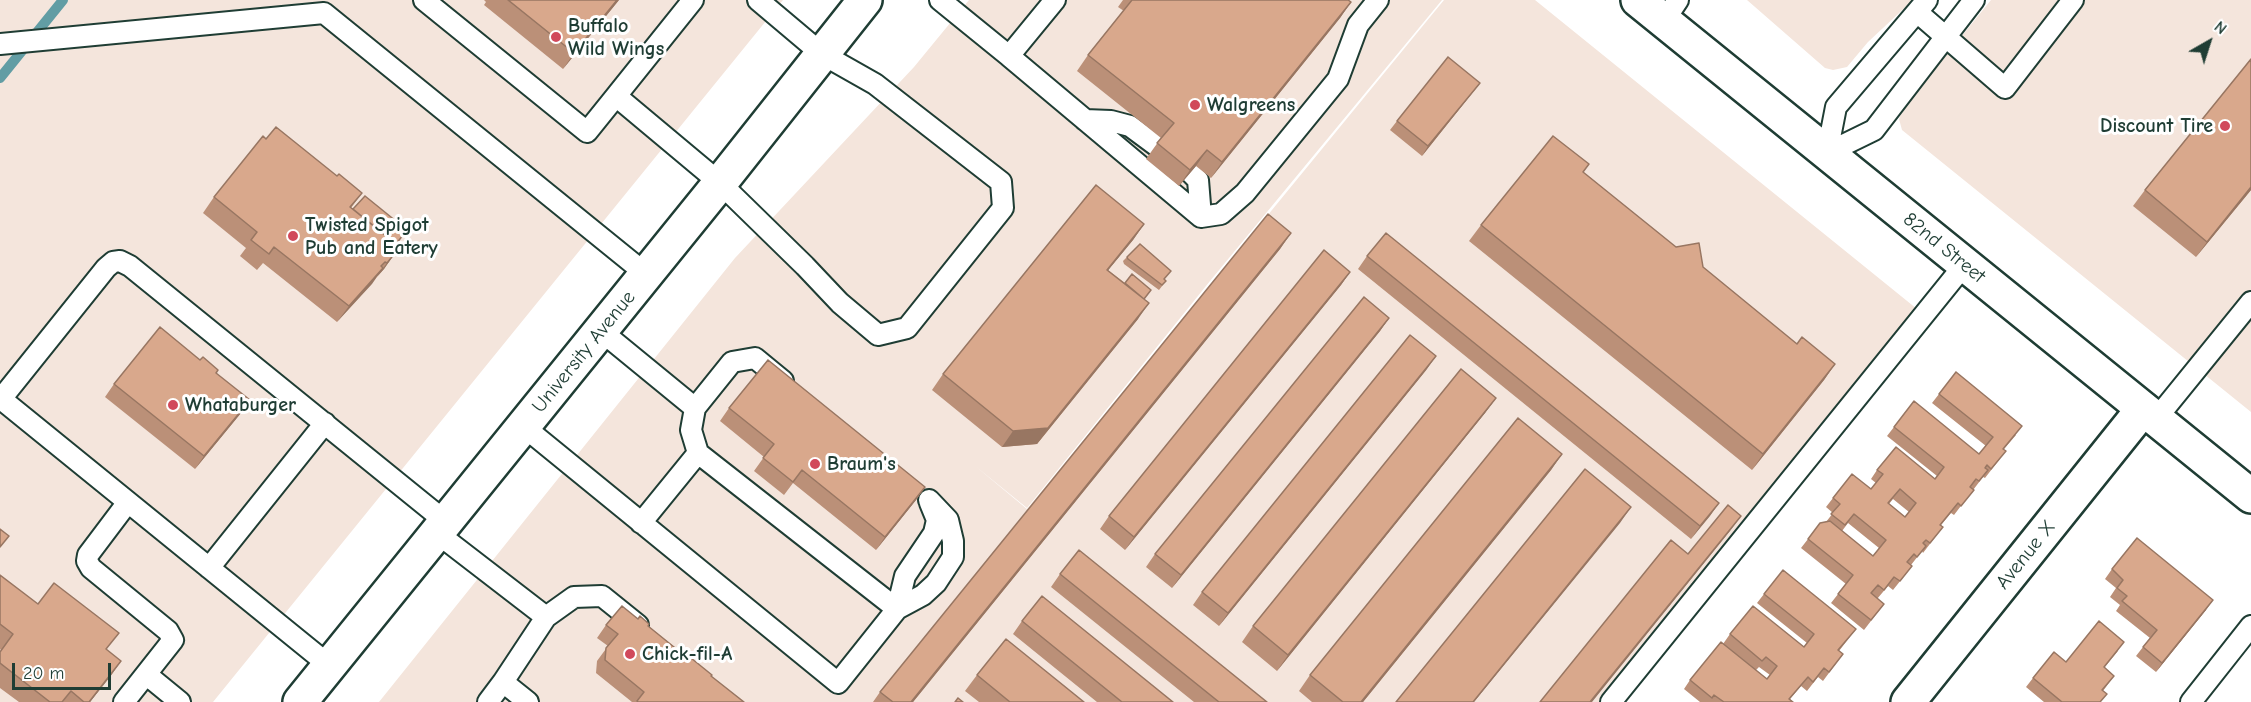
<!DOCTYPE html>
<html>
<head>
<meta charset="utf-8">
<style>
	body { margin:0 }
	#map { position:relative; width:2251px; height:702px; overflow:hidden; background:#fff; font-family:"Comic Neue",sans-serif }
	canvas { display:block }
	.north { position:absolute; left:2179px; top:12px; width:60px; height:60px; -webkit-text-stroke:4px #fff; paint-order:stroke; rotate:39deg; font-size:16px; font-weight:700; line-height:24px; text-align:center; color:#1f3d34 }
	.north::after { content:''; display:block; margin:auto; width:21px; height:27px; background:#1f3d34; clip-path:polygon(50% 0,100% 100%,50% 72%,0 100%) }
	.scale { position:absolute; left:12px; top:663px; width:99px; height:27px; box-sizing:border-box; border:3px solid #1f3d34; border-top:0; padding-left:8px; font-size:18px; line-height:21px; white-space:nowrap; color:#1f3d34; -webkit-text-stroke:4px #fff; paint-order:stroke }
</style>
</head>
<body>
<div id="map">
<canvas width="2251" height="702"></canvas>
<div class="north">N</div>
<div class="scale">20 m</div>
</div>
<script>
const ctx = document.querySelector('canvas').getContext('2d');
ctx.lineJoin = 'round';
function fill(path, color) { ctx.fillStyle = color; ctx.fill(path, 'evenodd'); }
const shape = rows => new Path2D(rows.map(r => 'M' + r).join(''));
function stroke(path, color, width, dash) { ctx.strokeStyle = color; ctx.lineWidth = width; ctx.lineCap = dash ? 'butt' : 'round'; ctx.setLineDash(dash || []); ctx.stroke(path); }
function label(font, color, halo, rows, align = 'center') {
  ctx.font = font + ' "Comic Neue",sans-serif'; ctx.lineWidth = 6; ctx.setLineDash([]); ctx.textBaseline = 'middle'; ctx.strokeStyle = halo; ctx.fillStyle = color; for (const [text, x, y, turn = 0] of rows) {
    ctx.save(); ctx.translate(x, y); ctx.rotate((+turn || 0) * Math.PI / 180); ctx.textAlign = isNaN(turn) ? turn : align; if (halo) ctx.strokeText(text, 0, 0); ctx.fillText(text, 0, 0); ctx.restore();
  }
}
const built = shape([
	[0,0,783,0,213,702,0,702],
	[969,0,1442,0,1210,281,1027,508,974,465,1027,509,1444,0,1535,0,1917,309,1599,702,379,702,735,258,914,67],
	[1747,0,1913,0,1868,42,1847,67,1833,70,1825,68],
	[1991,0,2251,0,2251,412,1902,130,1899,119,1903,108]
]);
const stream = shape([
	[0,78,63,0]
]);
const lane = shape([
	[424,0,587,132,616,96],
	[693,0,616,96,720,183,805,266,840,303,878,335,907,328,1003,208,1001,182,875,84,822,54,758,0],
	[940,0,1009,56,1055,0],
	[1927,0,1836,107,1827,153,1874,130,1974,0],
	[1917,12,2005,88,2073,0],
	[1664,21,1678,0],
	[0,44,324,13,646,274],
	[1009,56,1201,217,1221,214,1245,193,1338,79,1358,25,1378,0],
	[1085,120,1111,121,1130,126,1157,146],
	[1190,172,1198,180,1201,217],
	[601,331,695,408,691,430,698,453,897,609],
	[0,398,330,666],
	[1,399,106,268,113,262,120,261,130,266,446,522],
	[695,408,732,362,755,358,783,381],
	[2156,419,2251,302],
	[523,426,838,683,897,609,923,595,936,583,953,557,953,541,948,520,929,500],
	[641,523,698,453],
	[437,533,546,617],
	[209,568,325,423],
	[897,609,905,576,934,533,937,520,930,503],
	[147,675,180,702],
	[124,702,173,640,168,631,91,568,87,561,88,555,128,502],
	[488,702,503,682],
	[528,702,503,682,546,617,574,597,602,596,638,625],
	[1611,702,1965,264],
	[2191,702,2251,626]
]);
const street = shape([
	[1908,702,2143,409]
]);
const secondary = shape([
	[1638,0,2251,496],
	[300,702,720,183,865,0]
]);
const wall = shape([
	[484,0,619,0,563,69,484,5,486,2],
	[1123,0,1348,0,1351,2,1340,18,1211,178,1196,166,1179,186,1146,159,1161,138,1077,71,1088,55,1124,11,1118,7],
	[2251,59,2251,190,2196,257,2133,206,2145,190],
	[1480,83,1422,156,1390,130,1397,121],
	[266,139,337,176,362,193,351,208,397,245,393,251,395,253,384,269,337,322,263,263,257,270,240,256,246,248,203,213,214,197],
	[1589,164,1583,172,1676,247,1703,267,1797,344,1835,364,1824,380,1752,470,1469,241,1481,225],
	[1144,224,1133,240,1108,270,1125,283,1132,274,1144,300,1138,319,1037,444,1002,447,932,390,943,374],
	[1291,233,1280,249,913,702,873,702,880,692],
	[1367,256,1719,503,1691,539,1358,269],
	[1127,257,1166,281,1159,290,1124,264,1123,261],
	[1350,272,1341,285,1125,550,1100,529,1109,516],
	[1389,318,1380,331,1172,588,1146,567,1155,554],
	[1427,369,1219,626,1193,605,1202,592],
	[216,373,241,413,195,469,105,397,114,384],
	[1939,394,2016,435,2004,449,1999,460,1985,478,1983,477,1954,515,1951,513,1941,525,1943,527,1936,536,1923,553,1922,551,1911,565,1905,575,1893,590,1888,586,1877,599,1884,604,1864,630,1831,603,1846,584,1801,548,1808,539,1826,522,1833,513,1826,507,1833,498,1871,489,1876,483,1871,479,1877,470,1935,479,1937,476,1887,436,1894,427,1979,454,1986,446,1932,403],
	[1893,499,1909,512,1905,517,1889,504],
	[1848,523,1879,548,1873,556,1842,531],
	[1496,398,1485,413,1277,671,1242,642,1253,626],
	[729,408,925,487,916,500,876,550,793,483,784,495,754,471,764,457,720,421],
	[1562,454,1551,470,1363,702,1312,702,1299,691,1310,675],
	[2112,569,2206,610,2156,672,2136,656,2150,638,2116,611,2120,605,2110,597,2116,588,2105,579],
	[1060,574,1267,702,1194,702,1051,587],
	[0,575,38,604,107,650,121,661,90,702,19,702,0,688,0,652,1,650,0,649],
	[1764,594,1856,629,1839,651,1843,654,1823,681,1818,677,1807,691,1801,686,1790,699,1793,702,1700,702,1684,689,1690,680,1723,644,1730,634,1804,647,1807,643,1757,603],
	[1759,667,1770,675,1767,679,1756,670],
	[1022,621,1173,702,1097,702,1013,634],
	[606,625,648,626,744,702,632,702,596,673,597,661,608,646,597,638],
	[2118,651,2104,668,2114,676,2103,691,2101,702,2044,702,2026,687,2033,678,2066,662],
	[977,675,1084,702,979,702,965,691]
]);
const shadedWall = shape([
	[617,0,619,0,563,69,574,53],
	[1351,2,1340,18,1211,178,1222,162],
	[1480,83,1473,92,1422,156,1428,146],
	[1207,150,1196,166,1179,186,1190,170],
	[2251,187,2251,190,2196,257,2207,242],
	[1144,224,1133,240,1096,285,1107,270],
	[1291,233,1280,249,913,702,911,702],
	[395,253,384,269,375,279,387,263],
	[383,268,372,284,337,322,349,306],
	[1350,272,1341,285,1125,550,1134,537],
	[1149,303,1138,319,1037,444,1002,447,1013,431],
	[1389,318,1380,331,1172,588,1181,575],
	[1436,356,1427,369,1219,626,1228,613],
	[1835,364,1824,380,1752,470,1763,454],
	[1496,398,1485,413,1277,671,1288,655],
	[250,400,241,413,195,469,204,456],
	[1562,454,1551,470,1363,702,1361,702],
	[925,487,916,500,876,550,885,537],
	[1719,503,1710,516,1691,539,1700,526],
	[1631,507,1620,523,1474,702,1473,702],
	[1741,516,1730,531,1592,702,1590,702],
	[2213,600,2206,610,2156,672,2162,663],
	[121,661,110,677,90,702,89,702]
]);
const building = shape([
	[508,0,617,0,574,53,508,0],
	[1132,0,1348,0,1351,2,1222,162,1207,150,1190,170,1157,143,1174,123,1088,55,1132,0],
	[1448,57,1480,83,1428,146,1397,121,1448,57],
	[2251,59,2251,187,2207,242,2145,190,2251,59],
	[276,127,337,176,339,174,362,193,350,207,397,245,393,251,395,253,387,263,385,262,381,266,383,268,349,306,274,247,269,254,251,240,257,232,214,197,263,136,266,139,276,127],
	[1553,136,1589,164,1583,172,1676,247,1699,243,1703,267,1797,344,1802,337,1835,364,1763,454,1481,225,1553,136],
	[1096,185,1144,224,1107,270,1149,303,1048,428,1013,431,943,374,1096,185],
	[365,196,407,230,396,244,353,209,365,196],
	[1268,214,1291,233,911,702,893,702,880,692,1268,214],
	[1386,233,1719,503,1700,526,1367,256,1386,233],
	[1140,244,1171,271,1164,279,1166,281,1162,285,1128,259,1127,257,1140,244],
	[1324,250,1350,272,1134,537,1109,516,1324,250],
	[1132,274,1151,290,1144,299,1125,283,1132,274],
	[1364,297,1389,318,1181,575,1155,554,1364,297],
	[160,327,200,360,203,357,218,370,216,373,250,400,204,456,114,384,160,327],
	[1410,335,1436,356,1228,613,1202,592,1410,335],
	[768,360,925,487,885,537,802,470,793,482,763,458,774,444,729,408,768,360],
	[1461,369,1496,398,1288,655,1253,626,1461,369],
	[1956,372,2022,426,2003,449,2006,451,1991,469,1987,465,1985,468,1988,470,1979,481,1976,479,1970,487,1974,490,1961,506,1958,503,1940,525,1943,527,1930,543,1926,540,1923,543,1926,546,1917,557,1914,554,1907,562,1912,566,1900,581,1894,577,1884,590,1878,585,1871,593,1884,604,1871,620,1838,594,1853,575,1808,539,1820,523,1830,521,1873,556,1886,540,1854,514,1845,525,1831,514,1840,504,1833,498,1852,474,1871,489,1883,474,1877,470,1896,447,1935,479,1944,467,1894,427,1914,401,1979,454,1993,437,1939,394,1956,372],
	[1900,489,1916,503,1905,517,1888,503,1900,489],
	[1518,418,1562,454,1361,702,1343,702,1310,675,1518,418],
	[1585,469,1631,507,1473,702,1396,702,1585,469],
	[1728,505,1741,516,1590,702,1540,702,1671,540,1688,554,1728,505],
	[0,529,9,536,0,547,0,529],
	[2137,538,2213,600,2162,663,2143,647,2157,630,2122,601,2127,596,2117,588,2123,580,2112,569,2137,538],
	[1079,550,1267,702,1219,702,1060,574,1079,550],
	[1783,570,1856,629,1838,650,1843,654,1829,672,1824,668,1813,682,1808,677,1789,699,1793,702,1724,702,1714,695,1712,698,1690,680,1721,642,1767,679,1777,666,1766,657,1762,661,1730,634,1753,606,1804,647,1814,634,1764,594,1783,570],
	[0,575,38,604,54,583,119,633,106,649,121,661,89,702,84,702,71,691,62,702,50,702,0,663,0,652,13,634,0,624,0,575],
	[1042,596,1173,702,1122,702,1022,621,1042,596],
	[622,606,638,619,640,616,649,624,648,626,690,660,691,658,712,675,711,676,744,702,638,702,637,701,644,692,605,660,606,648,618,634,606,625,622,606],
	[2099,621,2124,642,2104,667,2114,676,2102,690,2107,694,2100,702,2062,702,2033,678,2054,652,2066,662,2099,621],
	[1006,639,1084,702,1010,702,977,675,1006,639],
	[958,698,963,702,955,702,958,698]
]);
const markers = [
	[556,37,6,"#d1495b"],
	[1195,105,6,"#d1495b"],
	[2225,126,6,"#d1495b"],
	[293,236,6,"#d1495b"],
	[173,405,6,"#d1495b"],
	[815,464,6,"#d1495b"],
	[630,654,6,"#d1495b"]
];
const poiNames = [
	["Buffalo",568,26],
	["Wild Wings",568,49],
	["Walgreens",1207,105],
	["Discount Tire",2213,126,"right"],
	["Twisted Spigot",305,225],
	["Pub and Eatery",305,248],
	["Whataburger",185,405],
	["Braum's",827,464],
	["Chick-fil-A",642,654]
];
const streetNames = [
	["82nd Street",1944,248,39],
	["University Avenue",584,352,-51],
	["Avenue X",2026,555,-51]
];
fill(built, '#f4e5dc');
stroke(stream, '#629da4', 10);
stroke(lane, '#1f3d34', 24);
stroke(street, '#1f3d34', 38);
stroke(secondary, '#1f3d34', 38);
stroke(lane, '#fff', 20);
stroke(street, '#fff', 33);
stroke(secondary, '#fff', 33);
fill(wall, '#bb9078');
fill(shadedWall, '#987662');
fill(building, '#d9a88c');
stroke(building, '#987662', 1.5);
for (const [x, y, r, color] of markers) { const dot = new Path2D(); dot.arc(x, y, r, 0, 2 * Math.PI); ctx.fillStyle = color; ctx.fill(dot); stroke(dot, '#fff', 2); }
label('bold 20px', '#1f3d34', '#fff', poiNames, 'left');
label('20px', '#1f3d34', '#fff', streetNames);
</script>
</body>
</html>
